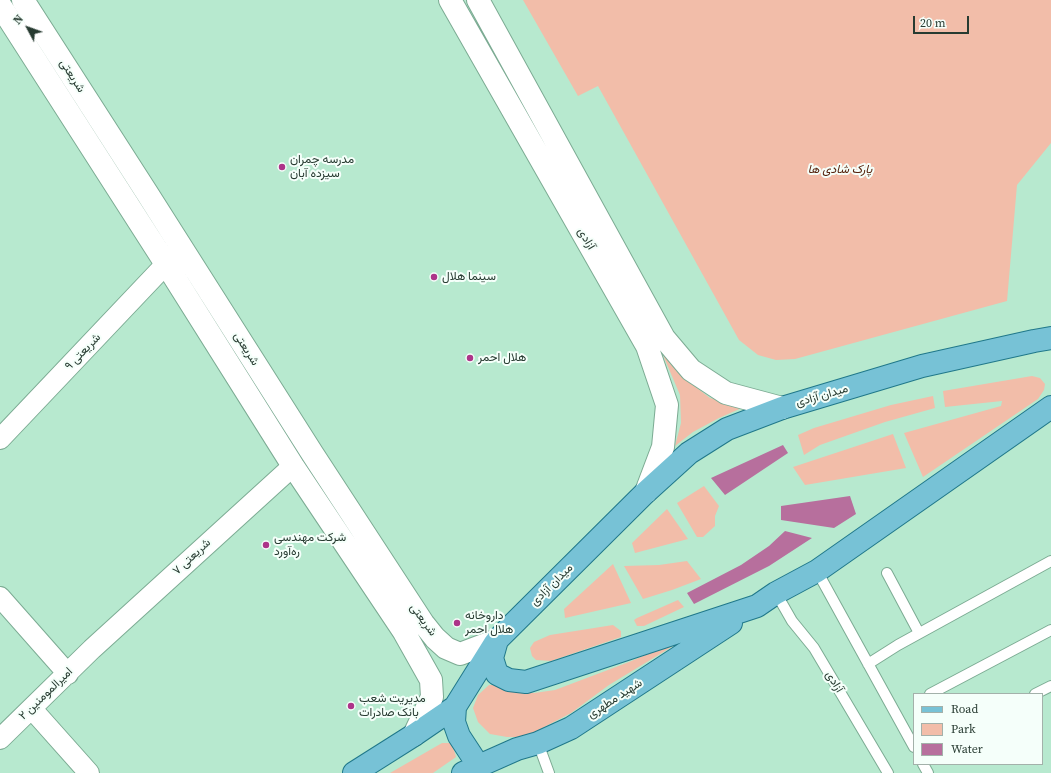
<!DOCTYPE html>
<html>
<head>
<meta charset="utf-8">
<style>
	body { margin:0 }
	#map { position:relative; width:1051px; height:773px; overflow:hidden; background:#b7e9cf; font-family:"Source Serif 4",serif }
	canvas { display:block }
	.legend { position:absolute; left:913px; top:693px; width:130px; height:72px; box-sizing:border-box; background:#f5fffa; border:1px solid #a3b1aa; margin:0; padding:5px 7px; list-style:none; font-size:12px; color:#273b31 }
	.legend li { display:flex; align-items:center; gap:8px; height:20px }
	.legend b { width:20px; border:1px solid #a3b1aa }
	.north { position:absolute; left:8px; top:8px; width:40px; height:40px; -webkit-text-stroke:3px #f5fffa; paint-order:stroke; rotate:311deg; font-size:11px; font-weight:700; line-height:16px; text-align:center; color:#273b31 }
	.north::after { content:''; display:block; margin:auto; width:14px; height:18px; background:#273b31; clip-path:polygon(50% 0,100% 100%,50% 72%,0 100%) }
	.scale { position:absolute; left:913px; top:16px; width:56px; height:18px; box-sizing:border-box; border:2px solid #273b31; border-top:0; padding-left:5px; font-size:12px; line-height:14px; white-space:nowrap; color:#273b31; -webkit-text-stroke:3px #f5fffa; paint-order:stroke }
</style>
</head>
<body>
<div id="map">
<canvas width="1051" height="773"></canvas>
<ul class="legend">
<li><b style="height:5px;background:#77c2d6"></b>Road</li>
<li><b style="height:11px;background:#f2bda9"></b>Park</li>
<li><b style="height:11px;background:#b76f9d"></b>Water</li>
</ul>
<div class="north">N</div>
<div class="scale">20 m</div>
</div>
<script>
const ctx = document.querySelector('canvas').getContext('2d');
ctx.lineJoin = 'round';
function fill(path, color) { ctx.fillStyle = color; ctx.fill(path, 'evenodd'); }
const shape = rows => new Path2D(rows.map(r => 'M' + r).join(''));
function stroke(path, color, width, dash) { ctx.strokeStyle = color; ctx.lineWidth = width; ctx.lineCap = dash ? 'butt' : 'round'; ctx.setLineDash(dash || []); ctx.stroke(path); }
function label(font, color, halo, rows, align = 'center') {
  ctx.font = font + ' "Source Serif 4",Vazirmatn,serif'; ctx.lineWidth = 4; ctx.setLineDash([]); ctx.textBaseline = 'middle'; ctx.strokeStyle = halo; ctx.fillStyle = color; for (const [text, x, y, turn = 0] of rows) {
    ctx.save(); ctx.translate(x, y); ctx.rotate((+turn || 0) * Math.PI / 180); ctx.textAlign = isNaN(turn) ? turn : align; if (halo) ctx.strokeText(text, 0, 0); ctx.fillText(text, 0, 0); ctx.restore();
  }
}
const green = shape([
	[523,0,1051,0,1051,143,1017,185,1007,301,795,359,776,360,758,355,739,340,598,86,578,96],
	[663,355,684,378,710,398,744,407,719,418,693,432,675,446,681,423,680,395],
	[1032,376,1040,378,1045,384,1044,390,1038,399,923,477,904,433,1001,406,1002,401,945,407,943,391],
	[933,396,935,408,885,422,820,445,804,455,798,435,814,428,891,405],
	[893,434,906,468,805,485,793,467],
	[704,486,719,506,715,516,715,526,703,537,697,537,677,503],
	[667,509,688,539,635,553,632,543],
	[687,561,701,579,672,590,643,599,624,566,659,565],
	[613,564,631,603,565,618,564,609],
	[678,600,684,607,644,626,637,626,634,620,637,618],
	[613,625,621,631,621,637,551,661,536,660,532,656,530,648,534,642,550,635],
	[688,637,609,685,571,713,525,737,507,737,490,734,478,722,473,708,478,695,489,685,501,685,518,691,534,693,555,690,629,662],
	[442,743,450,743,454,750,456,757,433,773,390,773]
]);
const water = shape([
	[783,445,788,453,725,495,711,478],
	[850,496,856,514,834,528,781,520,781,506],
	[785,531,812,538,769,566,694,604,687,593,741,565,769,546]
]);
const service = shape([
	[817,571,914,747],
	[887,573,919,633],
	[776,593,792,621,814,648,888,773],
	[868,664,898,645,1051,561],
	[930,694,1051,630],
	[1035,694,1051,686],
	[538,743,549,773],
	[923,764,928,773]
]);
const minor = shape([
	[0,439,166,264],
	[0,597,68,674],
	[32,709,89,773],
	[0,739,92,649,293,466]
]);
const tertiary = shape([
	[23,0,147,193,312,453,423,623,435,638,446,648,460,654,497,640],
	[0,5,166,264,293,466,404,632,431,680,432,697,414,735]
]);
const secondary = shape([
	[450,0,647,346,667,405,663,447,646,492],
	[478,0,664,338,691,370,726,393,782,408]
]);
const primary = shape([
	[1051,338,1034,341,922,366,782,408,727,429,689,453,646,492,497,640,492,658,497,674,509,680,526,682,757,606,776,593,817,571,1051,407],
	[455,707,454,722,459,736,478,765],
	[354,773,414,735,455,707,495,643],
	[463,773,517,749,538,743,571,728,731,623]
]);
const markers = [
	[282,167,4,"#ad3489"],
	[434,277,4,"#ad3489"],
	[470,358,4,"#ad3489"],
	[266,545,4,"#ad3489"],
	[457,623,4,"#ad3489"],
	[351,706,4,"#ad3489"]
];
const streetNames = [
	["شریعتی",72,76,57],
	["آزادی",586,239,60],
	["شریعتی",246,349,58],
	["شریعتی ۹",83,352,-46],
	["میدان آزادی",822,396,-16],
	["شریعتی ۷",192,557,-43],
	["میدان آزادی",552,585,-45],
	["شریعتی",423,620,54],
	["آزادی",834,682,59],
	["امیرالمومنین ۲",46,694,-44],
	["شهید مطهری",615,699,-33]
];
const poiNames = [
	["مدرسه چمران",290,160],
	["سیزده آبان",290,174],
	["سینما هلال",442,277],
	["هلال احمر",478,358],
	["شرکت مهندسی",274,538],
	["ره‌آورد",274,552],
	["داروخانه",465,616],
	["هلال احمر",465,630],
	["مدیریت شعب",359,699],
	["بانک صادرات",359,713]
];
const parkNames = [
	["پارک شادی ها",840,170]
];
fill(green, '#f2bda9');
fill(water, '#b76f9d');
stroke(service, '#7cab93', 12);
stroke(minor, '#7cab93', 22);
stroke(tertiary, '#7cab93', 24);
stroke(secondary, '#7cab93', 24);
stroke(primary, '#20788a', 24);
stroke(service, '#fff', 10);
stroke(minor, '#fff', 20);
stroke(tertiary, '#fff', 22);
stroke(secondary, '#fff', 22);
stroke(primary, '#77c2d6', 22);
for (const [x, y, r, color] of markers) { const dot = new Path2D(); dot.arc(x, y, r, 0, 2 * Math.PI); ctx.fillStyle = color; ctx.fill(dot); stroke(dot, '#f5fffa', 1.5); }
label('12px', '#273b31', '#f5fffa', streetNames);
label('12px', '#273b31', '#f5fffa', poiNames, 'left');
label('italic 12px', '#56230d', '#f5fffa', parkNames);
</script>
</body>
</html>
